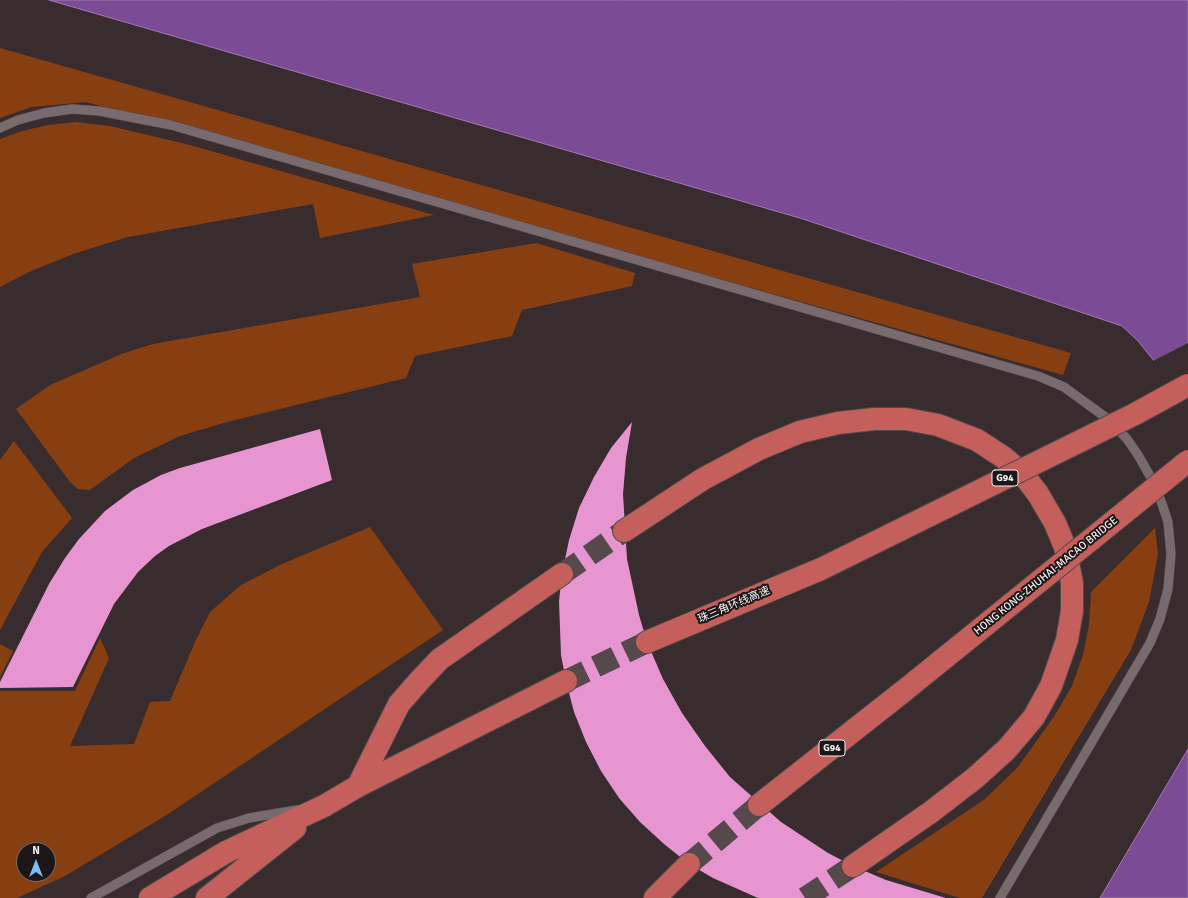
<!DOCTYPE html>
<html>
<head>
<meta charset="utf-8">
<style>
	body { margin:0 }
	#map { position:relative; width:1188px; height:898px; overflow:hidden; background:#382c2f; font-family:Signika,sans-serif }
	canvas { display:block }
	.north { position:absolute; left:16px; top:842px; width:40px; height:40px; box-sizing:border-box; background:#1c1618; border:1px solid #746d6f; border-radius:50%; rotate:0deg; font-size:11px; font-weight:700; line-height:16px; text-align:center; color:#f7f0f1 }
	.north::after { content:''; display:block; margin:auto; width:14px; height:18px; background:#76c0f7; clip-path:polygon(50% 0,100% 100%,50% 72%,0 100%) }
</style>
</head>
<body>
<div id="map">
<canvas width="1188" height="898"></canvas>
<div class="north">N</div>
</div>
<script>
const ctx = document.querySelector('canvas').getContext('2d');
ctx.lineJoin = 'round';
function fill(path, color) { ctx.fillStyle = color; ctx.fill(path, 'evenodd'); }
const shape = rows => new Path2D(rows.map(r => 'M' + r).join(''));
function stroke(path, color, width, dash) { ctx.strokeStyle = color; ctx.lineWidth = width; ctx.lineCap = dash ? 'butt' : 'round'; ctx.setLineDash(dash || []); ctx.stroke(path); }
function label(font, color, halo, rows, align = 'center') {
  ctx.font = font + ' Signika,"Noto Sans SC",sans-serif'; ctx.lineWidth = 4; ctx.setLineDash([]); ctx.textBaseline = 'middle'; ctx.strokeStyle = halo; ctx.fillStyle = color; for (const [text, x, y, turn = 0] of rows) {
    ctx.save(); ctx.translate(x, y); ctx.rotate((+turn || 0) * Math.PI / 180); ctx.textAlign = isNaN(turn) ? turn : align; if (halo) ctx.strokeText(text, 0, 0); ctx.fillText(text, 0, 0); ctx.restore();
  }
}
const green = shape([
	[0,48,1071,353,1063,375,86,102,32,107,0,118],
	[76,122,110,126,190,145,434,215,320,238,313,204,128,237,76,253,31,271,0,287,0,139,22,131,48,125],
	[536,243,635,273,632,286,522,310,512,336,415,356,406,378,227,422,180,436,134,458,90,490,78,489,70,482,16,409,50,385,124,353,153,344,420,297,412,264],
	[14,441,72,518,42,552,0,630,0,460],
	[370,527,443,630,165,816,65,876,17,898,0,898,0,691,75,691,100,638,109,658,70,746,134,744,150,702,170,701,195,642,210,612,241,585,282,564],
	[24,850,48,850,48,874,24,874],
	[1155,528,1158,554,1149,602,1131,650,982,898,960,898,876,872,985,799,1018,767,1055,715,1072,686,1083,655,1089,625,1091,592],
	[0,644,13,651,0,677]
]);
const water = shape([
	[49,0,1188,0,1188,403,1138,341,1122,326,803,219,49,0],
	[1188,749,1188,898,1100,898,1188,749]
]);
const pier = shape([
	[1188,343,1188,405,1153,361]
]);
const building = shape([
	[632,422,626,458,623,494,627,559,639,615,647,642,663,679,682,713,705,746,730,777,781,822,828,853,853,866,886,880,946,898,758,898,713,878,689,864,664,844,640,822,619,798,601,771,586,742,574,712,566,681,561,655,559,601,562,574,569,540,579,508,594,477,611,448],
	[320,429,332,480,202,529,169,546,155,556,138,572,114,604,73,687,0,688,0,682,49,584,65,558,79,539,105,511,133,490,161,475,180,468]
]);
const highwayTunnel = shape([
	[562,574,624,531],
	[566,681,647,642],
	[689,864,759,805],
	[805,898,853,866]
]);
const lane = shape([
	[0,128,18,120,44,113,72,109,99,111,171,125,1038,376,1064,387,1108,419,1127,439,1138,455,1150,476,1161,501,1168,522,1171,554,1168,589,1160,619,1150,643,1000,898],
	[91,898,217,828,249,818,297,810]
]);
const highway = shape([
	[624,531,703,479,759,449,800,432,838,423,874,419,906,419,938,425,977,440,1003,457,1022,473,1038,494,1055,523,1065,547,1072,583,1072,611,1067,640,1051,686,1034,717,1007,749,975,778,931,812,853,866],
	[647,642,821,569],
	[358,786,399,704,420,680,440,659,562,574],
	[759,805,905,690],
	[150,898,226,852,324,806,358,786,566,681],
	[207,898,295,828],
	[655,898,689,864]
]);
const highwayBridge = shape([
	[821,569,1135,414,1188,385],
	[905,690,1188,461]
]);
const shields = [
	[1005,478,26],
	[832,748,26]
];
const shieldNames = [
	["G94",1005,478],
	["G94",832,748]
];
const streetNames = [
	["HONG KONG-ZHUHAI-MACAO BRIDGE",1046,576,-39],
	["珠三角环线高速",734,605,-23]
];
fill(green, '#873f11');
fill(water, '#7c4b95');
stroke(water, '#a17cb1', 1);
fill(pier, '#382c2f');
fill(building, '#e795d1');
stroke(highwayTunnel, '#55494c', 22, [22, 11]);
stroke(lane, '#534a4b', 10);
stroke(highway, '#534a4b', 24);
stroke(lane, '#786a6e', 9);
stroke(highway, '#c45f5b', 22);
stroke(highwayBridge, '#534a4b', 24, []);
stroke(highwayBridge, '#c45f5b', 22);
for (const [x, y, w] of shields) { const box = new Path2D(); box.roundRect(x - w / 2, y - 8, w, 16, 3); ctx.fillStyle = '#1c1618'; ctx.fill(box); stroke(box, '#f7f0f1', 1); }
label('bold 10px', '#f7f0f1', null, shieldNames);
label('11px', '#f7f0f1', '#1c1618', streetNames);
</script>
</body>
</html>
